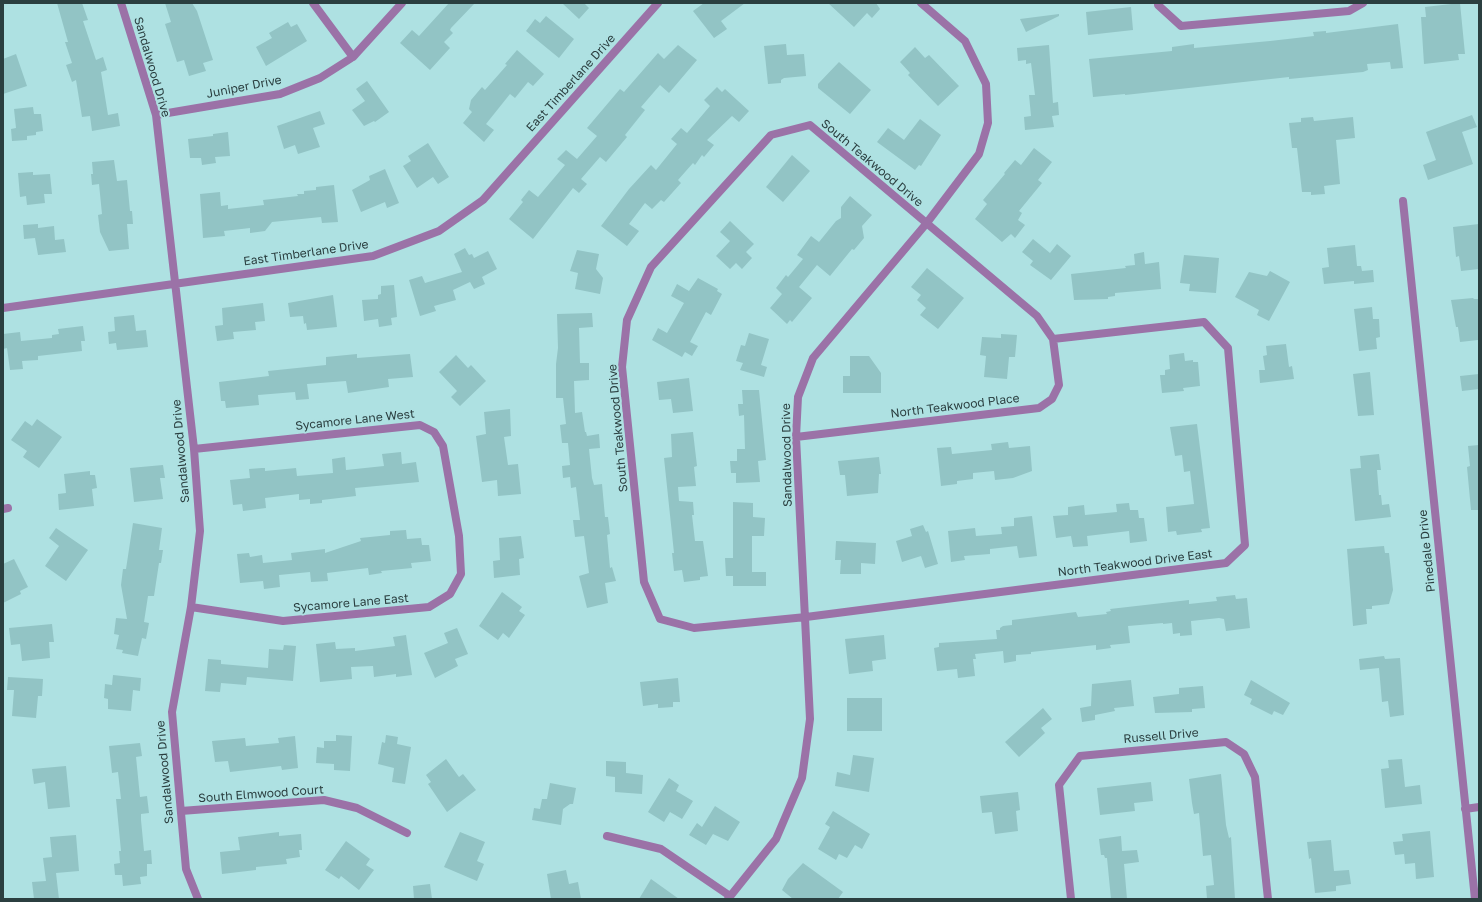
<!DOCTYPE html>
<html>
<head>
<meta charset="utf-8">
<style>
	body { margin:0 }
	#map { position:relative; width:1482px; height:902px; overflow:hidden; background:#aee1e2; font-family:"Golos Text",sans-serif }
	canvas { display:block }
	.frame { position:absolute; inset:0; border:4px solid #2b3f40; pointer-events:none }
</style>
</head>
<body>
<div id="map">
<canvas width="1482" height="902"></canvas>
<div class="frame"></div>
</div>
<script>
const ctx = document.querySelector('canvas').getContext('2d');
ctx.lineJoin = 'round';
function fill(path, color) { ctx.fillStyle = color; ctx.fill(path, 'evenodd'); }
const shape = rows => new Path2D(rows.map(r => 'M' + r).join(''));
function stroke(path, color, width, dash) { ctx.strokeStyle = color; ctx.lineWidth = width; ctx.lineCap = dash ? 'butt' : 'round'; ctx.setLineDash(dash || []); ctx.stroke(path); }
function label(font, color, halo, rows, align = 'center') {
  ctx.font = font + ' "Golos Text",sans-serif'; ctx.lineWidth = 4; ctx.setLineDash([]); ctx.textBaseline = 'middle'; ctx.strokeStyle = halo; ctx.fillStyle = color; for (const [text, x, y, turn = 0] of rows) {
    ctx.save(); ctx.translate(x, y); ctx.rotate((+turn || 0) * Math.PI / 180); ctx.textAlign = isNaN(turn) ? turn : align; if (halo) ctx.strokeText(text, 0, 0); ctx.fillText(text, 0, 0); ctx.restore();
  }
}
const building = shape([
	[57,3,82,3,88,20,83,21,96,60,103,57,107,70,101,72,108,115,118,113,120,126,92,131,90,116,82,117,76,80,72,82,66,65,72,63,65,42,68,42],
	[165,3,192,3,197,11,213,60,203,63,206,71,189,76,184,60,177,62,165,24,171,22],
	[449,3,475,3,451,28,450,30,453,33,444,42,450,48,430,70,400,43,412,30,419,36],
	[562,3,584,3,589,8,579,19],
	[704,3,745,3,721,21,727,29,714,38,693,11],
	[828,3,876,3,880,9,872,18,867,13,854,27],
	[1460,3,1465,54,1458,54,1459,60,1424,64,1421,17,1426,17,1425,7],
	[1131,7,1133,30,1088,35,1086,12],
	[1059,14,1059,16,1026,32,1020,19],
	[546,16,574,39,559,58,526,31,535,19,540,23],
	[288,22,291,27,297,24,307,41,266,66,256,47,272,38,269,33],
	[1398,24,1403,68,1391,69,1390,62,1367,64,1368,70,1363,72,1289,79,1289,77,1125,95,1125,94,1093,97,1089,59,1172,51,1172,47,1194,44,1194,48,1270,41,1314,36,1313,32,1326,31,1326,33],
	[786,44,787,55,804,54,806,76,784,78,781,80,781,83,768,84,764,46],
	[678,45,697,60,669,93,660,85,641,107,645,110,625,135,627,137,606,162,600,157,581,179,587,184,579,193,573,188,533,239,509,219,523,202,521,200,529,190,538,197,565,165,557,159,566,150,577,159,597,136,587,128,620,89,624,92,658,53,664,59],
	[1049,45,1053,103,1058,102,1059,115,1052,116,1054,127,1025,130,1024,117,1031,116,1029,95,1035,95,1031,63,1026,64,1026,60,1018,61,1017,48],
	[915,47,925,58,929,55,959,86,938,106,908,75,910,73,900,62],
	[517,50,544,74,533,86,528,82,515,98,510,94,486,124,494,130,484,142,463,123,472,112,469,109,471,100,482,87,485,90,507,65,505,64],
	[16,54,27,86,3,94,3,59],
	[839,62,871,90,850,114,818,88,818,84],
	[367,81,389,112,375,122,374,121,364,126,352,110,365,101,356,89],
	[717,87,722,92,725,89,749,111,739,122,732,116,707,140,714,145,704,157,702,155,695,165,693,163,678,180,681,183,664,202,661,200,652,209,645,203,629,224,639,231,627,246,601,226,629,189,651,165,656,170,677,144,671,139,681,128,687,133,710,106,704,100],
	[33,107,34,114,41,114,43,131,36,132,36,135,27,136,27,140,12,141,11,129,16,128,14,109],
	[320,111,325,124,313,128,320,147,298,154,295,145,284,149,277,126],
	[1472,115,1477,127,1462,132,1473,164,1428,180,1423,165,1436,160,1426,132],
	[1313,117,1314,121,1353,117,1355,138,1336,140,1340,184,1324,186,1325,194,1311,195,1311,192,1302,192,1297,148,1292,148,1289,123,1301,122,1301,118],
	[920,119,941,135,921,166,919,165,915,170,877,142,888,128,904,140],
	[228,132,230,156,215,157,216,163,202,165,201,158,190,158,188,139,213,136,213,134],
	[428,143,449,177,438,184,433,177,417,188,403,166,411,161,408,156],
	[1034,148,1052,162,1038,180,1042,183,1019,211,1022,213,1018,220,1025,225,1015,238,1011,234,1002,242,975,219,987,204,983,200,1005,174,1004,173,1015,160,1021,165],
	[792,155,810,171,783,202,766,187],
	[114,160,117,181,127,180,130,211,132,211,133,224,127,224,129,249,109,251,100,232,98,215,102,214,99,184,92,185,91,174,93,174,92,162],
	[385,169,399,203,387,208,385,202,361,212,352,190,370,180,369,176],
	[33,172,33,175,50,174,52,194,44,194,45,203,27,205,26,196,20,197,18,173],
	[334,185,338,222,322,223,321,217,272,222,265,231,250,233,250,228,224,231,225,236,203,238,200,194,220,192,221,206,228,205,228,209,264,205,263,200,298,196,297,194,304,194,304,191,316,190,316,187],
	[850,196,872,215,862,226,864,238,854,250,852,249,830,276,817,265,799,287,812,298,792,322,790,320,787,324,770,308,782,294,776,288,786,275,788,277,803,259,797,255,811,236,819,242,836,221,841,218,841,207],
	[730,221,754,244,746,252,752,258,742,269,736,263,730,269,716,256,730,241,720,232],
	[38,224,38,228,54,226,55,240,64,239,66,252,38,255,35,238,24,239,23,225],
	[1479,224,1479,269,1461,271,1459,256,1456,257,1453,227],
	[1033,239,1050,253,1057,244,1071,256,1051,280,1030,265,1033,261,1022,252],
	[1355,245,1357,266,1361,266,1362,271,1373,270,1374,282,1354,284,1354,281,1324,284,1322,268,1329,267,1327,248],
	[465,248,469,255,472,254,474,258,488,251,497,269,482,277,485,284,474,289,470,282,453,290,456,300,434,306,436,311,420,316,409,280,422,276,425,283,462,272,454,254],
	[577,250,599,254,596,269,603,278,600,294,575,289,578,273,570,271],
	[1144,252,1145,264,1159,262,1161,289,1115,293,1115,296,1108,297,1108,299,1074,300,1071,274,1126,268,1125,266,1135,265,1134,254],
	[1184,255,1219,258,1216,293,1189,291,1190,284,1180,283],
	[927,268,964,298,938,329,920,315,926,308,917,300,921,295,911,287],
	[1270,271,1290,282,1269,321,1257,315,1259,310,1235,297,1249,272,1267,276],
	[698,278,718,289,717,291,722,294,711,315,706,312,690,342,698,346,692,356,685,352,682,357,652,340,658,328,667,333,684,303,671,296,677,284,689,291],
	[394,285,397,317,391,318,392,325,379,327,378,319,364,321,362,300,378,299,378,295,381,294,381,286],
	[333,295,337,327,307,330,306,323,304,324,303,316,290,317,288,303],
	[1473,298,1474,299,1479,299,1479,337,1478,340,1460,342,1458,327,1456,327,1451,300],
	[263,303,265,321,255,322,256,330,233,332,234,339,217,341,215,326,223,325,222,308],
	[1372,307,1373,319,1379,319,1380,337,1376,338,1377,349,1359,351,1354,309],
	[592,313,593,327,579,328,580,363,589,363,589,380,574,381,575,413,582,412,585,432,586,432,587,436,599,434,600,448,589,449,592,478,594,485,602,484,605,517,608,517,610,534,607,535,610,568,612,567,616,581,605,583,608,603,587,608,579,576,589,573,584,536,575,537,573,520,580,520,576,487,571,488,570,477,563,478,562,466,570,465,568,443,562,443,560,425,566,424,563,398,556,398,556,364,558,348,557,314],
	[134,315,136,331,146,330,148,347,117,350,116,343,109,344,108,332,115,331,114,317],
	[83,326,85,341,81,341,82,351,38,356,38,360,22,361,23,369,10,370,7,348,3,349,3,334,20,332,21,341,52,338,52,335,59,334,58,329],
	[749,333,769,339,761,365,767,367,764,377,740,370,743,363,736,361,741,345,745,346],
	[1001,334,1017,335,1015,357,1009,357,1007,379,984,377,986,356,980,355,982,337,1001,338],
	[1286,344,1289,367,1292,366,1294,379,1260,383,1259,370,1265,370,1263,356,1267,355,1266,346],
	[1184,353,1185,361,1193,360,1193,362,1198,362,1200,386,1183,388,1184,391,1162,393,1160,375,1165,375,1165,370,1170,369,1169,355],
	[357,354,357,358,410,354,413,377,388,379,389,387,348,393,346,381,307,384,309,399,296,400,295,392,258,395,259,405,226,408,225,401,221,401,219,382,269,376,268,371,326,365,326,357],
	[456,355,468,368,471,365,486,381,460,406,451,397,457,391,439,372],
	[850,356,869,356,881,373,881,393,843,393,843,376,850,376],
	[1370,372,1374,415,1358,416,1353,374],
	[1479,374,1479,389,1462,391,1460,376],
	[689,378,693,411,673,413,671,399,659,400,657,382],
	[742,390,759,390,766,460,758,461,760,482,736,483,736,473,731,473,730,461,737,461,737,449,745,449,744,415,739,416,738,404,743,404],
	[510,409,511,436,504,437,508,465,518,464,521,494,498,496,497,480,482,482,476,436,486,434,484,412],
	[37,419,62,437,39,468,23,457,27,451,11,440,25,421,32,426],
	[1197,424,1210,528,1201,529,1202,532,1177,535,1176,531,1168,532,1166,507,1194,504,1190,471,1184,472,1182,455,1175,456,1170,427],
	[693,432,697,466,694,467,696,486,678,487,679,501,693,502,694,515,692,515,695,541,703,541,708,576,700,577,700,580,684,582,682,570,674,571,672,553,674,553,664,458,672,457,671,434],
	[1008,442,1009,448,1030,446,1032,471,1013,478,995,480,994,471,973,473,973,479,957,481,957,484,941,486,937,448,951,447,952,454,992,450,991,444],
	[1479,445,1479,510,1471,510,1467,467,1470,466,1468,446],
	[401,452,402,464,416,462,419,482,355,488,356,496,322,500,322,503,310,504,310,499,299,500,299,494,265,498,266,508,243,511,242,504,233,505,230,480,250,478,249,469,262,468,265,468,265,471,296,468,297,476,333,473,332,459,345,457,346,470,384,466,382,454],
	[1379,454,1381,470,1377,470,1379,495,1381,495,1382,505,1389,504,1391,517,1355,521,1350,469,1361,468,1360,456],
	[879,457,881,474,879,474,878,493,847,496,845,475,840,475,838,461],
	[163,465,165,478,160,478,163,499,134,502,130,468],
	[90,471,90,475,95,475,97,488,92,489,94,506,59,510,58,494,66,493,64,474],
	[733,502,753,503,753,517,765,518,764,536,752,536,752,572,766,572,766,586,733,586,733,576,726,576,725,558,733,558],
	[1129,503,1130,510,1138,510,1139,518,1144,518,1147,541,1130,543,1129,531,1087,536,1088,546,1073,547,1071,536,1056,538,1053,516,1068,515,1068,507,1084,505,1085,515,1117,512,1116,504],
	[1032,516,1037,556,1019,558,1017,546,990,549,990,554,964,556,965,560,951,562,948,531,975,528,976,536,1002,534,1001,527,1014,526,1014,518],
	[133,523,162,528,159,550,163,550,161,563,159,563,154,596,148,596,144,622,149,623,146,639,142,638,138,656,122,653,123,650,116,649,119,635,114,634,116,618,127,619,121,585,123,569,126,569],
	[923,525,926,532,928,531,938,564,925,568,921,556,902,562,896,541,912,536,910,529],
	[56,528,88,550,66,581,45,566,59,546,49,538],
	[406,530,407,539,421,538,422,545,429,545,431,561,411,563,412,568,381,571,382,573,369,575,368,568,327,573,328,581,311,582,310,572,279,575,280,587,264,589,263,581,240,583,237,554,249,553,250,557,262,555,263,563,292,560,291,553,325,549,325,553,361,541,360,538,390,535,390,531],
	[521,536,524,558,519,559,520,575,494,578,493,561,500,560,499,538],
	[836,541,876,543,875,564,861,563,861,574,840,574,841,560,835,560],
	[1384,546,1385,553,1389,553,1393,590,1389,604,1372,606,1372,609,1366,609,1367,624,1353,626,1347,549],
	[14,559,28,587,20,591,21,594,3,603,3,564],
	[502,592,522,607,519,611,525,615,509,638,503,633,498,640,479,626],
	[1235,595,1236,599,1247,598,1250,628,1226,631,1224,619,1219,618,1191,621,1192,635,1180,636,1180,633,1173,634,1172,623,1163,624,1163,623,1128,626,1130,643,1110,645,1111,648,1096,650,1096,645,1031,652,1031,654,1016,655,1016,661,1004,663,1003,651,975,654,976,659,973,659,975,676,958,678,957,669,937,671,934,648,939,647,939,643,997,639,996,630,1000,630,1000,628,1003,626,1012,625,1012,620,1076,612,1078,617,1107,614,1106,612,1111,611,1110,609,1189,600,1189,604,1217,601,1216,597],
	[52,624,54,642,49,642,50,658,22,661,20,644,11,645,9,628],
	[457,628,468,654,455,659,458,666,435,678,424,653,448,643,444,633],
	[406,635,412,675,396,677,396,674,374,677,373,666,351,667,352,679,320,682,316,644,335,642,336,649,355,648,355,651,395,646,393,637],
	[884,635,886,659,872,661,873,671,849,674,845,639],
	[284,645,296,646,293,681,247,677,246,685,221,683,220,692,205,691,208,659,221,660,221,664,268,668,269,649,283,650],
	[1384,656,1385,659,1400,658,1404,715,1390,717,1388,701,1382,702,1379,668,1360,670,1359,659],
	[113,675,141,678,140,691,133,690,131,711,108,709,108,699,104,698,105,684,112,685],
	[8,677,43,679,42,696,38,696,36,718,12,716,14,690,7,690],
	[678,678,680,702,673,702,673,707,658,708,658,704,643,706,640,682],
	[1131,680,1134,706,1114,708,1115,711,1095,715,1095,720,1082,722,1080,708,1091,706,1092,684],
	[1251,680,1290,703,1283,715,1274,711,1272,715,1250,704,1252,699,1244,695],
	[1203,686,1205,708,1192,709,1192,712,1155,713,1153,697,1179,694,1179,688],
	[847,698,882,698,882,731,847,731],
	[1043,708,1052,719,1041,728,1045,733,1019,757,1005,742],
	[336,735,352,736,350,771,334,770,334,764,316,763,317,747,324,748,324,741,336,741],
	[386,735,398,737,397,744,411,747,405,784,392,782,394,768,378,764,382,742,385,743],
	[295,736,298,768,282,770,281,766,230,772,228,761,215,762,212,741,245,738,246,746,279,743,278,738],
	[140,743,142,756,136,757,140,797,147,796,149,813,141,814,141,820,144,851,151,850,152,864,147,864,147,876,140,877,141,884,123,886,122,875,115,875,114,864,120,863,119,851,121,851,116,799,121,799,118,772,112,773,109,746],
	[853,755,874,758,869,792,835,786,837,772,850,775],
	[446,759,459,777,463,774,476,790,447,812,428,784,431,782,426,775],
	[1402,759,1405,787,1420,785,1422,804,1385,808,1381,769,1389,768,1388,760],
	[606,761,626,762,626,773,643,775,642,794,615,792,615,777,606,776],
	[66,766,70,807,48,809,45,782,34,784,32,769],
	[1221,774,1226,825,1229,838,1231,837,1235,899,1207,899,1206,886,1214,885,1211,855,1203,856,1199,813,1194,814,1192,803,1189,779],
	[669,778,679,785,676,791,693,801,682,819,670,812,664,822,648,812],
	[1151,782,1153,801,1134,803,1135,811,1100,815,1097,788],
	[550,783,576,788,573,804,570,804,563,809,561,825,532,820,534,808,540,809,542,799,547,799],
	[1018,792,1020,810,1016,811,1018,831,995,834,992,812,982,813,980,796],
	[715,806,740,822,728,841,713,834,706,845,689,835,697,823,702,827],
	[833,811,870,834,862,849,855,845,847,858,839,854,836,860,818,849,830,827,825,824],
	[1430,831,1434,877,1416,879,1415,863,1405,864,1404,854,1395,855,1393,842,1403,841,1402,834],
	[279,832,279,836,301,834,302,850,299,850,300,857,286,859,287,864,256,867,256,870,222,874,220,852,240,850,238,837],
	[460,832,485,842,477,861,484,864,477,881,444,867],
	[76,835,79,871,56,873,59,899,34,899,32,882,46,881,43,858,52,857,50,837],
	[1121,836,1122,851,1137,850,1139,862,1124,864,1127,899,1111,899,1107,858,1105,858,1104,855,1101,855,1099,839],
	[1331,840,1334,871,1349,870,1351,884,1336,886,1336,891,1315,893,1311,858,1309,859,1307,842],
	[346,841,370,859,366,865,374,870,359,890,341,876,339,879,325,870],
	[803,863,843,892,838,899,793,899,782,890,788,879],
	[566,870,569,884,578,882,581,899,551,899,547,874],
	[651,879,679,899,639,899],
	[430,884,432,899,414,899,413,886]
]);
const street = shape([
	[121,3,156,115,194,449,200,531,191,607,172,712,186,869,198,899],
	[313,3,353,57],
	[1158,3,1158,5,1181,26,1349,11,1363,3],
	[156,115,280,94,320,78,353,57,402,3],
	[1403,201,1475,899],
	[3,308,373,256,439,231,483,200,658,3],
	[796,437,1039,408,1052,399,1059,385,1053,339,1037,316,810,125,771,135,651,267,627,320,622,367,644,582,660,619,694,628,806,617,1226,563,1245,545,1228,348,1204,322,1053,339],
	[3,509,8,508],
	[191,607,283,621,429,607,450,594,461,574,459,536,443,446,434,432,420,425,194,449],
	[1465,809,1479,807],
	[181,811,324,800,357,808,407,833],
	[607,836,661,849,730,896],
	[728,899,776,839,802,778,810,719,796,437,798,397,813,358,926,224,979,154,988,123,986,84,965,41,921,3],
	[1071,899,1059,785,1080,756,1226,742,1244,754,1255,777,1268,899]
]);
const streetNames = [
	["Sandalwood Drive",152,67,74],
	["East Timberlane Drive",571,83,-48],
	["Juniper Drive",244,87,-11],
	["South Teakwood Drive",872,163,40],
	["East Timberlane Drive",306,253,-8],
	["North Teakwood Place",955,406,-7],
	["Sycamore Lane West",355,420,-6],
	["South Teakwood Drive",618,428,-95],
	["Sandalwood Drive",181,451,-95],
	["Sandalwood Drive",787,455,-91],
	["Pinedale Drive",1427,551,-96],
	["North Teakwood Drive East",1135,563,-7],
	["Sycamore Lane East",351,603,-5],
	["Russell Drive",1161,736,-5],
	["Sandalwood Drive",165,772,-95],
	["South Elmwood Court",261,794,-4]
];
fill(building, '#92c4c5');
stroke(street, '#9b72a7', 8);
label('12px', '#2b3f40', '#aee1e2', streetNames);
</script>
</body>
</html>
